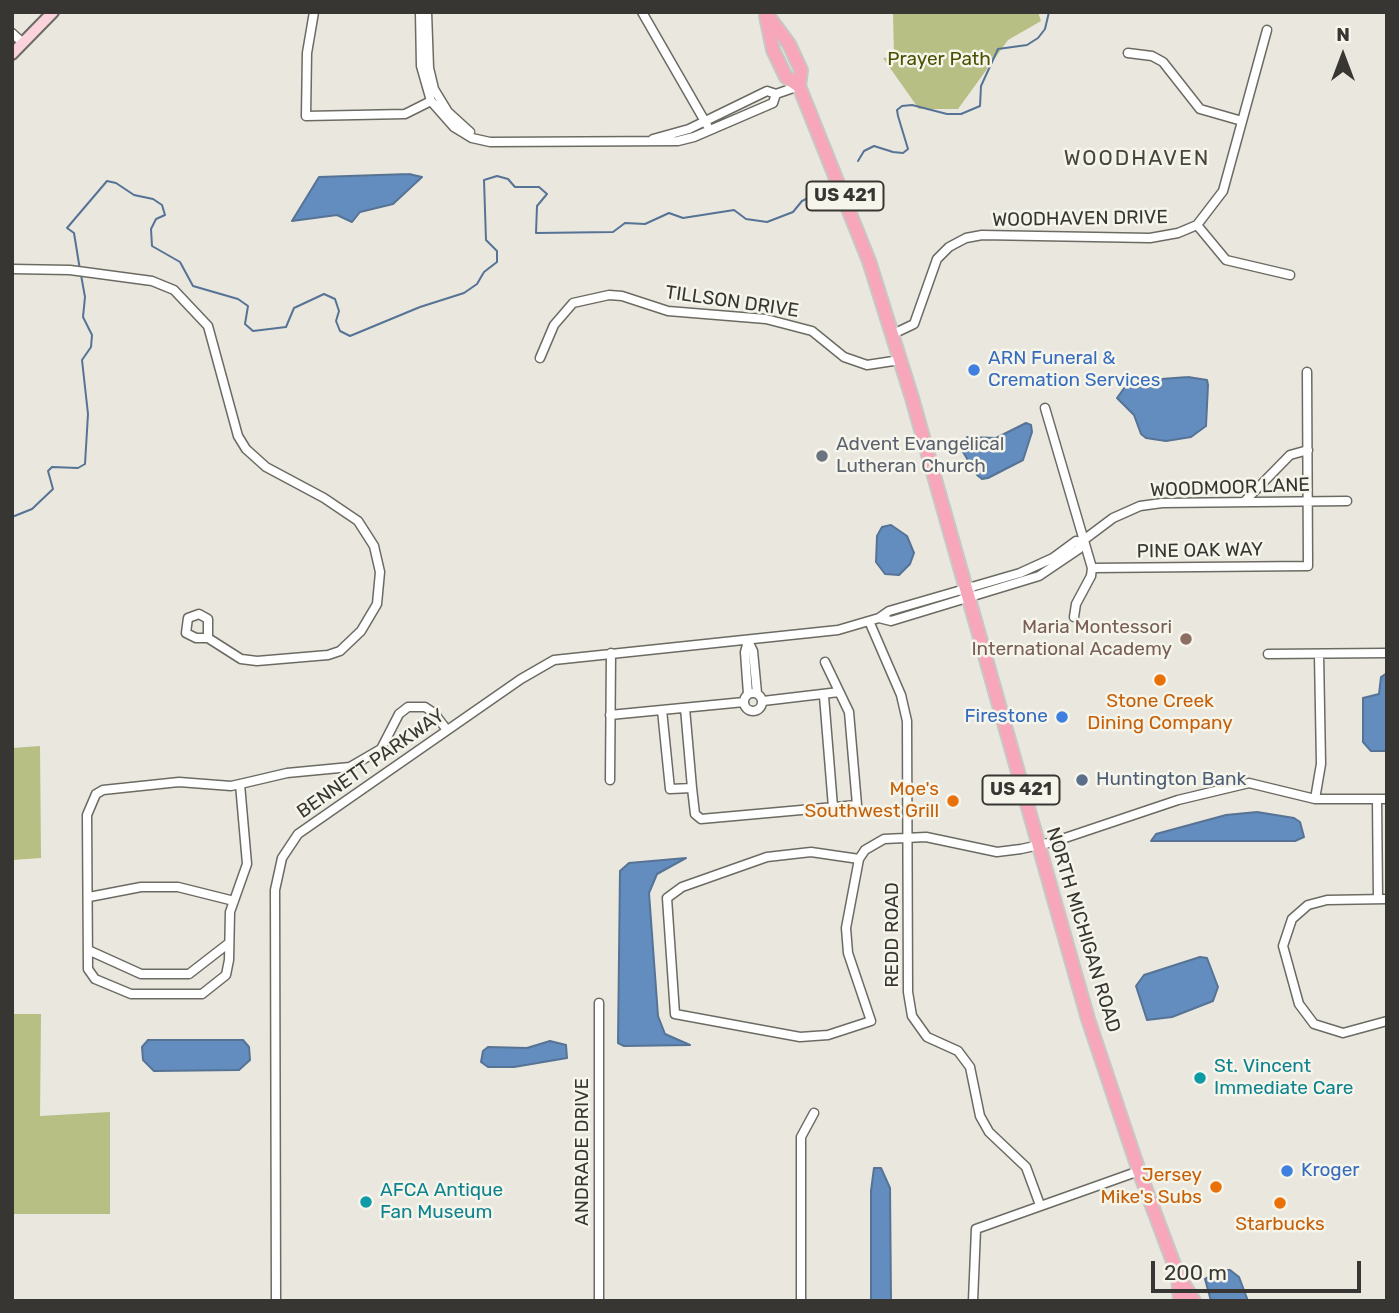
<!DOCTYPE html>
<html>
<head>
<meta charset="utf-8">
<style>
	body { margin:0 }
	#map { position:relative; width:1399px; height:1313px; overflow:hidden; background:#e9e7de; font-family:Rubik,sans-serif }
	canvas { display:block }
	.frame { position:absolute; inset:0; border:14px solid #373632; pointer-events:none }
	.north { position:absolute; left:1308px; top:21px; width:70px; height:70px; -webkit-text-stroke:5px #f6f5eb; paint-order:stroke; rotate:0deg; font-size:19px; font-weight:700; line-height:28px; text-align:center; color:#373632 }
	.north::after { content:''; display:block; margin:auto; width:24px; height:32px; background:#373632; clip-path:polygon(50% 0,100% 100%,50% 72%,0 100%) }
	.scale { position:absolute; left:1151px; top:1261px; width:210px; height:32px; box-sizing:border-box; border:4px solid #373632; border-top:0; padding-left:9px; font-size:21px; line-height:24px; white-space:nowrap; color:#373632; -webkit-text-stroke:5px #f6f5eb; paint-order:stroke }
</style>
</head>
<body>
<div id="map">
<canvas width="1399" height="1313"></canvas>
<div class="frame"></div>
<div class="north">N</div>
<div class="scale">200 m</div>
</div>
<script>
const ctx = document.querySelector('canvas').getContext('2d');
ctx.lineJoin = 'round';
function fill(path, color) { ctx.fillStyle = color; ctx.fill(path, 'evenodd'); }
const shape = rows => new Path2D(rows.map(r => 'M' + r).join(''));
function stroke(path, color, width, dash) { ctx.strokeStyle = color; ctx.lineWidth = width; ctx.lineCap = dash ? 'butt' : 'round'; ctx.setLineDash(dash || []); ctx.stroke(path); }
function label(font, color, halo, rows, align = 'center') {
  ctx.font = font + ' Rubik,sans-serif'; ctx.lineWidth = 5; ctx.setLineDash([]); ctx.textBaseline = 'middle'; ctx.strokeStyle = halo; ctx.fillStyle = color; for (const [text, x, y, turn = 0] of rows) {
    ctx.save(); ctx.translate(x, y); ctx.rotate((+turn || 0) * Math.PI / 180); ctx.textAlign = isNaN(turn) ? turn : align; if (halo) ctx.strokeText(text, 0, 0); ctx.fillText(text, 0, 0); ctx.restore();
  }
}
const green = shape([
	[893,12,1038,12,1041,21,1008,40,958,109,919,109,883,58,894,57],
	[40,746,41,858,12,860,12,748],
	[12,1014,41,1014,40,1116,110,1112,110,1214,12,1214]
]);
const water = shape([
	[409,174,422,177,393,204,360,212,352,222,337,215,292,221,319,177,409,174],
	[1188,377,1207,380,1208,385,1206,426,1191,437,1166,441,1146,438,1141,434,1134,415,1117,398,1125,387,1148,380,1188,377],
	[1026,423,1031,425,1032,432,1023,460,988,478,982,479,977,475,963,452,967,437,996,438,1026,423],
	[891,525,907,536,914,553,910,564,899,575,885,574,876,562,877,536,882,527,891,525],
	[1387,673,1387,751,1371,751,1363,742,1363,698,1379,694,1381,677,1387,673],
	[1257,812,1294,818,1300,822,1304,837,1295,841,1151,841,1156,834,1226,815,1257,812],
	[686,858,657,874,649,893,658,1016,665,1034,690,1045,624,1046,618,1043,620,871,629,863,686,858],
	[1200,957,1207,958,1218,987,1213,1001,1172,1017,1147,1020,1136,986,1144,975,1200,957],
	[148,1040,243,1040,249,1047,250,1060,239,1070,154,1071,143,1060,142,1047,148,1040],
	[550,1041,566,1045,567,1058,514,1067,488,1067,481,1062,483,1051,488,1047,527,1048,550,1041],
	[874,1168,881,1168,890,1188,891,1301,871,1301,871,1191,874,1168],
	[1222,1270,1230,1270,1239,1277,1248,1301,1211,1301,1205,1279,1222,1270]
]);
const stream = shape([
	[858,161,864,151,874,146,893,152,903,153,908,149,898,116,897,110,902,106,912,105,947,114,961,114,980,106,981,86,998,49,1027,45,1038,38,1045,29,1049,12],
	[80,270,74,233,67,228,107,181,116,183,134,195,153,199,162,205,165,215,156,219,151,229,152,246,180,262,193,286,238,299,248,306,245,324,253,331,286,327,294,308,324,294,335,299,339,311,336,321,340,331,350,336,420,307,464,293,477,284,484,272,497,262,497,251,486,240,484,180,497,176,508,179,515,187,539,187,547,194,537,206,536,233,613,232,625,223,645,224,669,213,683,218,734,210,746,219,767,222,793,212,802,201,810,197],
	[12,517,32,509,53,489,48,471,52,467,78,468,85,464,88,414,82,360,91,347,92,335,83,317,85,297,81,275]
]);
const minor = shape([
	[314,12,307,53,306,116,405,114,431,101],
	[420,12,421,66,431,101,454,127,472,138,490,142,678,141,694,137,773,103,776,94],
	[427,12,429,68,434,89,448,112,470,132],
	[642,12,707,125],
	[12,33,23,43],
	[1128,53,1152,56,1163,62,1200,109,1242,121],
	[653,139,689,129,767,91,776,94,799,86],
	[1197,225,1226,260,1290,275],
	[12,269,70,270,152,281,174,290,208,326,238,436,246,449,266,467,324,498,358,521,374,546,380,572,377,604,361,631,340,651,328,655,257,661,241,659,208,638,196,638,186,633,188,618,199,614,208,619,208,638],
	[893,334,914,324,937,259,949,247,966,238,982,235,1150,238,1178,233,1197,225,1223,191,1267,30],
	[540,358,554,325,573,303,609,295,622,296,668,311,766,319,812,331,844,357,867,365,900,360],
	[1045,408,1092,568,1091,576,1076,604,1074,617],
	[1244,502,1290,455,1308,450],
	[1092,568,1308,566,1307,372],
	[879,618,891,621,1039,576,1079,549,1085,539,1113,518,1140,506,1162,503,1347,501],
	[869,621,901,695,907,721,908,992,912,1016,927,1037,958,1051,970,1067,980,1116,989,1132,1026,1167,1040,1205],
	[748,641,753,651,757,693],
	[1268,654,1387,653],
	'744 702a9 9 0 1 1 18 0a9 9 0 1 1-18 0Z',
	[748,694,745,652,748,641],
	[824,696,833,807],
	[763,701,839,692],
	[662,710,670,789,692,788,685,708],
	[610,715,744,702],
	[610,780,611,653],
	[240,784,247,864,230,912,229,960,226,975,202,994,131,994,95,979,88,969,87,815,96,794,103,790,179,782,231,786,240,784,253,781,287,773,350,767,381,749,399,714,408,707,425,707,434,713,447,730],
	[692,788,695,814,701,819,857,805,849,712,825,662],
	[1315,799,1321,764,1319,654],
	[1377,799,1378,899],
	[859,859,811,852,767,857,682,887,667,898,675,1014,800,1037,828,1035,871,1021,848,953,846,928,859,859,865,850,884,839,926,837,997,852,1021,849,1053,842,1178,800,1249,783,1315,799,1387,799],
	[89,897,141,887,178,887,234,901],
	[1387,899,1327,900,1308,905,1292,919,1283,946,1299,1004,1314,1024,1343,1033,1387,1021],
	[88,950,141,974,189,974,229,943],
	[276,1301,275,890,282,858,298,834,521,679,554,660,838,630,879,618,889,611,1020,573,1053,558,1076,541,1082,542],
	[599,1301,599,1003],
	[801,1301,801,1137,814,1113],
	[973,1301,976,1229,1139,1171]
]);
const secondary = shape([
	[12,54,53,12]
]);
const primary = shape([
	[766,13,789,44,801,70,799,86,869,261,912,398,1088,1019,1139,1171,1178,1275,1194,1301],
	[766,16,773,50,786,77,799,86],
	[1178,1277,1180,1301]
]);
const markers = [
	[974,370,7,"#3f7fe0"],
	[822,456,7,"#6b7280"],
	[1186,639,7,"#8d6e63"],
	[1160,680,7,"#e8710a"],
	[1062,717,7,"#3f7fe0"],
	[1082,780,7,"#5c6f8a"],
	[953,801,7,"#e8710a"],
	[1200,1078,7,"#0f9aa8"],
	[1287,1171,7,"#3f7fe0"],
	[1216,1187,7,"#e8710a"],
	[366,1202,7,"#0f9aa8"],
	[1280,1203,7,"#e8710a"]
];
const shields = [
	[845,196,77],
	[1021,790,77]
];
const shieldNames = [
	["US 421",845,196],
	["US 421",1021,790]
];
const parkNames = [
	["Prayer Path",939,60]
];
const streetNames = [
	["WOODHAVEN DRIVE",1080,219,-1],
	["TILLSON DRIVE",732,302,8],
	["WOODMOOR LANE",1230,488,-2],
	["PINE OAK WAY",1200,551,-1],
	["BENNETT PARKWAY",371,764,-35],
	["NORTH MICHIGAN ROAD",1083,930,73],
	["REDD ROAD",893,935,-90],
	["ANDRADE DRIVE",583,1152,-90]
];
const shopNames = [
	["ARN Funeral &",988,359],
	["Cremation Services",988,381],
	["Firestone",1048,717,"right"],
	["Kroger",1301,1171]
];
const worshipNames = [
	["Advent Evangelical",836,445],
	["Lutheran Church",836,467]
];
const educationNames = [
	["Maria Montessori",1172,628],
	["International Academy",1172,650]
];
const foodNames = [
	["Stone Creek",1160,702],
	["Dining Company",1160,724],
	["Moe's",939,790,"right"],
	["Southwest Grill",939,812,"right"],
	["Jersey",1202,1176,"right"],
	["Mike's Subs",1202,1198,"right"],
	["Starbucks",1280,1225]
];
const serviceNames = [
	["Huntington Bank",1096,780]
];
const cultureNames = [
	["St. Vincent",1214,1067],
	["Immediate Care",1214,1089],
	["AFCA Antique",380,1191],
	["Fan Museum",380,1213]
];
const neighbourhoodNames = [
	["WOODHAVEN",1137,159]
];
fill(green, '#b7bf84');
fill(water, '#638dbf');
stroke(water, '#567395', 2);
stroke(stream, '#567395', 2);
stroke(minor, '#6c6b63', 11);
stroke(secondary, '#6c6b63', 14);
stroke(primary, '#c7c7c6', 16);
stroke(minor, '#fff', 8);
stroke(secondary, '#fbd3dc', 10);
stroke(primary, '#f7a7b9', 12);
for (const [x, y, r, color] of markers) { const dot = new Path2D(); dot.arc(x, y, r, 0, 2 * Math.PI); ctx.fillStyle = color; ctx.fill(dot); stroke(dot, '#f6f5eb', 2.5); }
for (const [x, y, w] of shields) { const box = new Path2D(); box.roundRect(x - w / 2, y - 14.5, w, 29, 5); ctx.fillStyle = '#f6f5eb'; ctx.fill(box); stroke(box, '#373632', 2); }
label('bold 18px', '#373632', null, shieldNames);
label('19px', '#4b5100', '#f6f5eb', parkNames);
label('19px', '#373632', '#f6f5eb', streetNames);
label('19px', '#366cbe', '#f6f5eb', shopNames, 'left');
label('19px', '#5b616d', '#f6f5eb', worshipNames, 'left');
label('19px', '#785e54', '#f6f5eb', educationNames, 'right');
label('19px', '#c56008', '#f6f5eb', foodNames);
label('19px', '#4e5e75', '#f6f5eb', serviceNames, 'left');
label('19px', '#0d838f', '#f6f5eb', cultureNames, 'left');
ctx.letterSpacing = '2px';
label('21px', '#46453e', '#f6f5eb', neighbourhoodNames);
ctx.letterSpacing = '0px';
</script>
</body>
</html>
